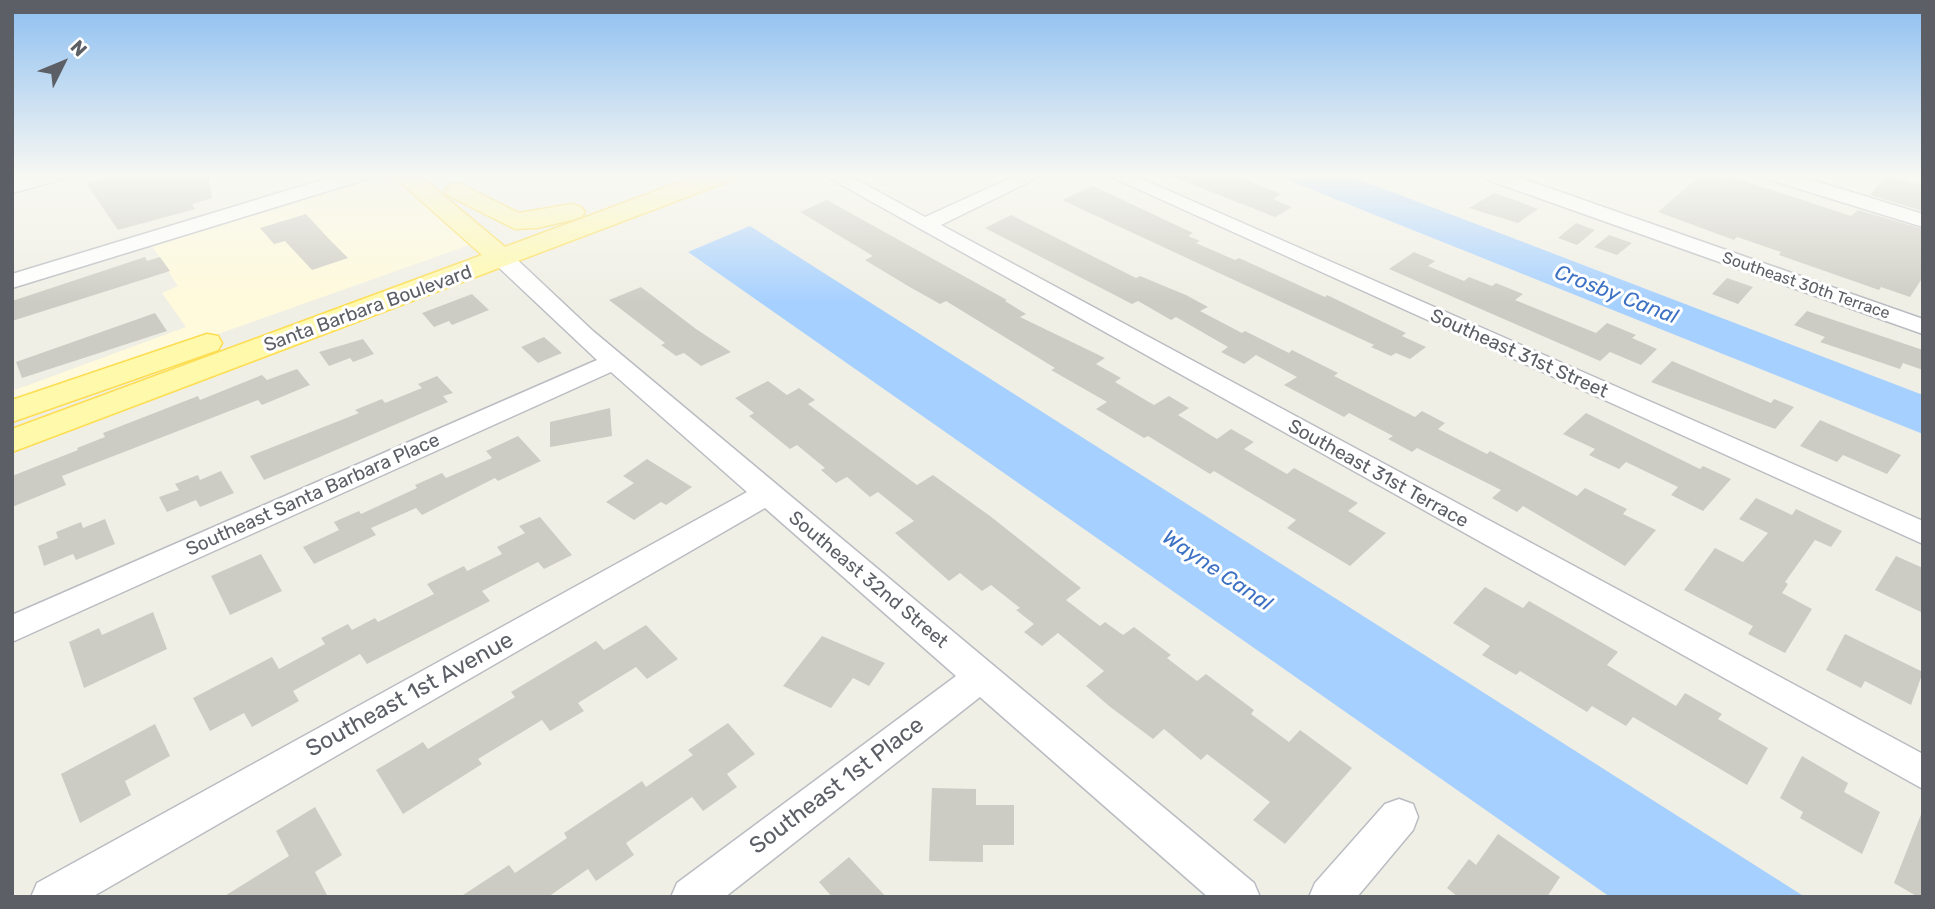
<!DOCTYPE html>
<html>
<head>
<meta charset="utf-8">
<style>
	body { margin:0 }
	#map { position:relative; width:1935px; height:909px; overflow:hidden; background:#f0efe5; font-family:Rubik,sans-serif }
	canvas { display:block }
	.frame { position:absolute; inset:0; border:14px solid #5c6066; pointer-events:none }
	.north { position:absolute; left:28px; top:28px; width:70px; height:70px; -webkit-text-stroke:5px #fff; paint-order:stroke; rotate:47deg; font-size:19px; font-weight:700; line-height:28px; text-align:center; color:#5c6066 }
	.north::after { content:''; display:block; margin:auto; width:24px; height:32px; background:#5c6066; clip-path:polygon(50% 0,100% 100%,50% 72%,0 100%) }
</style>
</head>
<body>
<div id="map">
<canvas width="1935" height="909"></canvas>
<div class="frame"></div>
<div class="north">N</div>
</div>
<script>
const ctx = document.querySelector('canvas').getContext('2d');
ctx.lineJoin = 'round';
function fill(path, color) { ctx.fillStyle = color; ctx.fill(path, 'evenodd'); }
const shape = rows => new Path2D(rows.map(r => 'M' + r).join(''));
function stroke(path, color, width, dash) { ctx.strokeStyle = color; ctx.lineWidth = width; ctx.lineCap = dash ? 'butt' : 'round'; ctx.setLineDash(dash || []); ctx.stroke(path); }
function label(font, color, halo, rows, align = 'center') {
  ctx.font = font + ' Rubik,sans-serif'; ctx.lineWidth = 6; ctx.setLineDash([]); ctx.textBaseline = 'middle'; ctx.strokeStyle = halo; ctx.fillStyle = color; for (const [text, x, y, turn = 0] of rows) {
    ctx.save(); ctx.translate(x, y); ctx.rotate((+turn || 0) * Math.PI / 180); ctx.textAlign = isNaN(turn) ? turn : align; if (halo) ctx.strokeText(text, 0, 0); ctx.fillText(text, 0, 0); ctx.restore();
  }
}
const commercial = shape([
	[359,175,392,175,472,244,12,407,12,385,15,390,186,327,162,293,178,286,148,240]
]);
const water = shape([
	[1275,175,1348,175,1923,395,1923,434],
	[750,226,1805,897,1610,897,688,252]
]);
const building = shape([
	[115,175,208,175,212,198,192,204,195,209,118,230,86,183],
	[1168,175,1234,175,1281,194,1273,199,1292,207,1275,217],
	[1701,175,1728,179,1730,176,1851,216,1858,210,1923,229,1923,277,1910,297,1881,287,1879,290,1779,255,1781,252,1737,237,1734,240,1658,212],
	[1887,175,1923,186,1923,211,1870,195],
	[1093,186,1193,233,1188,236,1200,241,1196,243,1235,260,1239,258,1325,297,1327,295,1406,333,1402,336,1426,347,1410,359,1396,353,1391,356,1371,347,1374,345,1062,200],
	[1494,193,1515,200,1538,209,1518,223,1469,208],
	[827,200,1007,300,1005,301,1026,314,1020,317,1105,358,1096,364,1121,378,1115,382,1154,405,1169,396,1189,408,1178,415,1217,439,1231,429,1254,442,1244,449,1287,474,1294,468,1358,503,1348,511,1386,533,1350,566,1287,528,1296,520,1214,471,1210,474,1148,436,1144,438,1096,409,1107,402,1051,370,1055,368,946,301,940,304,908,286,865,260,873,256,800,212],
	[306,214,328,238,348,258,312,270,285,241,274,244,260,228],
	[1011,215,1136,278,1140,276,1186,295,1208,307,1200,311,1242,333,1245,331,1289,353,1292,350,1338,373,1334,376,1415,417,1422,411,1445,423,1438,429,1487,454,1490,451,1577,496,1585,488,1627,509,1623,514,1656,530,1625,566,1523,506,1517,512,1492,498,1501,490,1417,448,1412,452,1388,439,1393,436,1349,413,1344,417,1284,385,1297,377,1256,355,1244,364,1221,352,1228,347,1176,317,1171,320,1138,301,1132,304,985,228],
	[1576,223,1595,230,1577,245,1558,238],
	[1609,235,1632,243,1617,255,1594,247],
	[1414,252,1435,261,1428,266,1464,281,1469,277,1492,286,1496,283,1523,294,1515,300,1596,333,1607,323,1636,335,1632,338,1657,349,1641,365,1610,352,1600,361,1389,269],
	[145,257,147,261,160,257,170,271,12,321,12,301],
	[1727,278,1753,287,1738,304,1712,294],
	[641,287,696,329,731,352,701,366,684,353,676,356,661,345,665,343,609,300],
	[472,294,489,310,452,325,449,321,434,327,422,313],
	[1807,311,1923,350,1923,370,1903,363,1900,369,1820,342,1825,337,1794,325],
	[155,313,167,331,22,378,16,362],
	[544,337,562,353,538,363,521,347],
	[363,339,374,354,353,362,350,358,329,366,319,352],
	[1672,361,1771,403,1774,399,1794,407,1775,429,1651,382],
	[297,369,310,385,262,405,258,400,62,476,66,485,12,507,12,476,78,450,77,448,105,437,103,433,198,396,200,400,262,375,267,380],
	[437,376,453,393,443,396,448,402,315,459,264,480,250,456,359,413,355,410,382,399,385,403,422,388,418,384],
	[768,381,787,395,799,388,815,400,808,404,917,485,933,475,990,516,1081,588,1066,600,1100,626,1105,622,1123,635,1134,627,1171,655,1167,658,1197,681,1206,674,1254,710,1251,714,1289,742,1300,730,1352,768,1285,844,1253,820,1270,802,1207,754,1201,760,1164,729,1153,739,1109,706,1086,686,1104,671,1058,633,1042,646,1024,632,1034,624,1016,610,1020,608,991,585,982,591,960,573,949,581,895,533,914,521,878,492,870,497,847,477,836,483,821,470,825,468,797,445,790,449,749,416,754,413,735,398],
	[610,408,612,436,550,447,550,422],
	[1586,413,1700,469,1703,466,1731,479,1703,511,1671,495,1678,487,1626,462,1619,469,1589,455,1595,449,1563,434],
	[1820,420,1901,455,1887,474,1843,455,1837,462,1800,446],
	[518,436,541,461,498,481,495,478,422,515,416,508,371,528,376,535,314,564,303,547,339,530,334,522,359,511,361,514,417,488,415,485,442,473,446,478,492,458,486,451],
	[647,459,692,487,666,505,661,502,634,520,606,502,634,483,623,476],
	[221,471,234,493,200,507,196,500,167,512,159,497,179,490,175,484,198,475,200,480],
	[1756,498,1792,515,1796,509,1842,531,1831,547,1815,540,1785,582,1788,584,1782,593,1812,609,1785,653,1748,634,1753,626,1684,590,1715,548,1743,562,1768,533,1739,519],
	[540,517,572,555,544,569,538,562,482,591,490,601,367,664,360,654,293,691,299,701,252,727,244,713,210,731,193,698,272,657,279,669,325,644,321,638,348,624,352,630,375,618,378,622,434,594,427,584,464,566,467,571,502,554,497,547,525,533,519,526],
	[105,519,115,544,76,560,73,554,44,566,38,546,58,538,56,532,81,522,83,528],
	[261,554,282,591,230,615,211,576],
	[1896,556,1923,568,1923,613,1875,590],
	[1485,587,1523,608,1529,601,1561,619,1618,652,1607,665,1676,706,1685,693,1722,714,1718,719,1768,748,1747,785,1633,717,1626,726,1592,706,1587,712,1520,671,1516,675,1482,655,1490,646,1453,623],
	[153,612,167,649,84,688,69,642,99,628,102,635],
	[646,625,678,659,647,679,636,667,578,703,584,711,550,731,542,720,478,759,482,764,403,814,376,770,423,742,428,749,515,697,511,692,596,641,604,650],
	[1845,634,1923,672,1911,705,1865,681,1861,688,1826,670],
	[822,636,885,663,869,686,853,678,831,708,783,686],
	[728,723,755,754,727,774,737,787,703,811,692,797,626,843,634,855,596,881,588,869,548,897,460,897,509,865,515,873,567,838,564,833,642,781,646,787,693,755,688,750],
	[155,724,170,756,125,781,131,795,80,823,61,774],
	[1802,756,1848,783,1844,792,1880,812,1862,854,1800,818,1803,812,1780,798],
	[932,788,976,789,976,805,1014,805,1014,845,983,845,983,862,929,861],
	[315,807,342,855,315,872,328,897,223,897,289,856,276,831],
	[1922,812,1923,897,1918,897,1894,883],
	[1498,834,1560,877,1547,897,1458,897,1447,888,1469,859,1476,865],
	[849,857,886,897,832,897,819,882]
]);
const minor = shape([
	[32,175,65,175,63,179,12,193,12,181,32,175],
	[338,175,369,175,367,179,12,288,12,274,338,175],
	[824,175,848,175,925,217,1017,175,1043,175,941,225,1923,754,1923,789,824,175],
	[1107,175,1133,175,1923,521,1923,544,1107,175],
	[1483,175,1512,175,1923,319,1923,334,1485,179,1483,175],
	[1765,175,1796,175,1923,214,1923,227,1767,179,1765,175],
	[502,251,510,253,593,331,1254,883,1260,897,1208,897,980,697,725,897,671,897,677,883,956,676,765,508,92,897,31,897,37,883,747,492,611,372,12,642,12,615,597,360,494,263,491,258,494,253,502,251],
	[1399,799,1413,804,1418,817,1413,830,1357,897,1309,897,1315,883,1385,804,1399,799]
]);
const major = shape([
	[392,175,419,175,505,247,699,175,735,175,732,180,12,452,12,429,482,255,392,175],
	[458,183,519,213,572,204,581,207,585,212,581,217,572,220,537,228,515,229,449,196,445,191,449,186,458,183],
	[207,334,218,336,222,343,218,350,12,422,12,400,207,334]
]);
const farStreetnames = [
	["Southeast 30th Terrace",1806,286,19]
];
const streetNames = [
	["Santa Barbara Boulevard",368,309,-20],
	["Southeast 31st Street",1519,354,24],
	["Southeast 31st Terrace",1378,474,29],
	["Southeast Santa Barbara Place",313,495,-24],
	["Southeast 32nd Street",868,580,40]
];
const waterNames = [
	["Crosby Canal",1616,295,21],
	["Wayne Canal",1217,571,34]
];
const nearStreetnames = [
	["Southeast 1st Avenue",410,695,-29],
	["Southeast 1st Place",837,786,-37]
];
fill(commercial, '#fffadb');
fill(water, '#a6d0ff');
fill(building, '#cdccc4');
stroke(minor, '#b9bcc2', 3);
stroke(major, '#fddd51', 3);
fill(minor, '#fff');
fill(major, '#fff9ab');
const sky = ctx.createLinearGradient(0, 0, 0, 303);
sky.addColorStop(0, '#8dbff1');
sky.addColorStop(0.58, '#f8f8f3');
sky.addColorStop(1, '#f8f8f300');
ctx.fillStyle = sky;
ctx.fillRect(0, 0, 1935, 303);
label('16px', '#5c6066', '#fff', farStreetnames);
label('19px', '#5c6066', '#fff', streetNames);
label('italic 21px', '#3c71c4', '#fff', waterNames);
label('23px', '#5c6066', '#fff', nearStreetnames);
</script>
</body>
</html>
